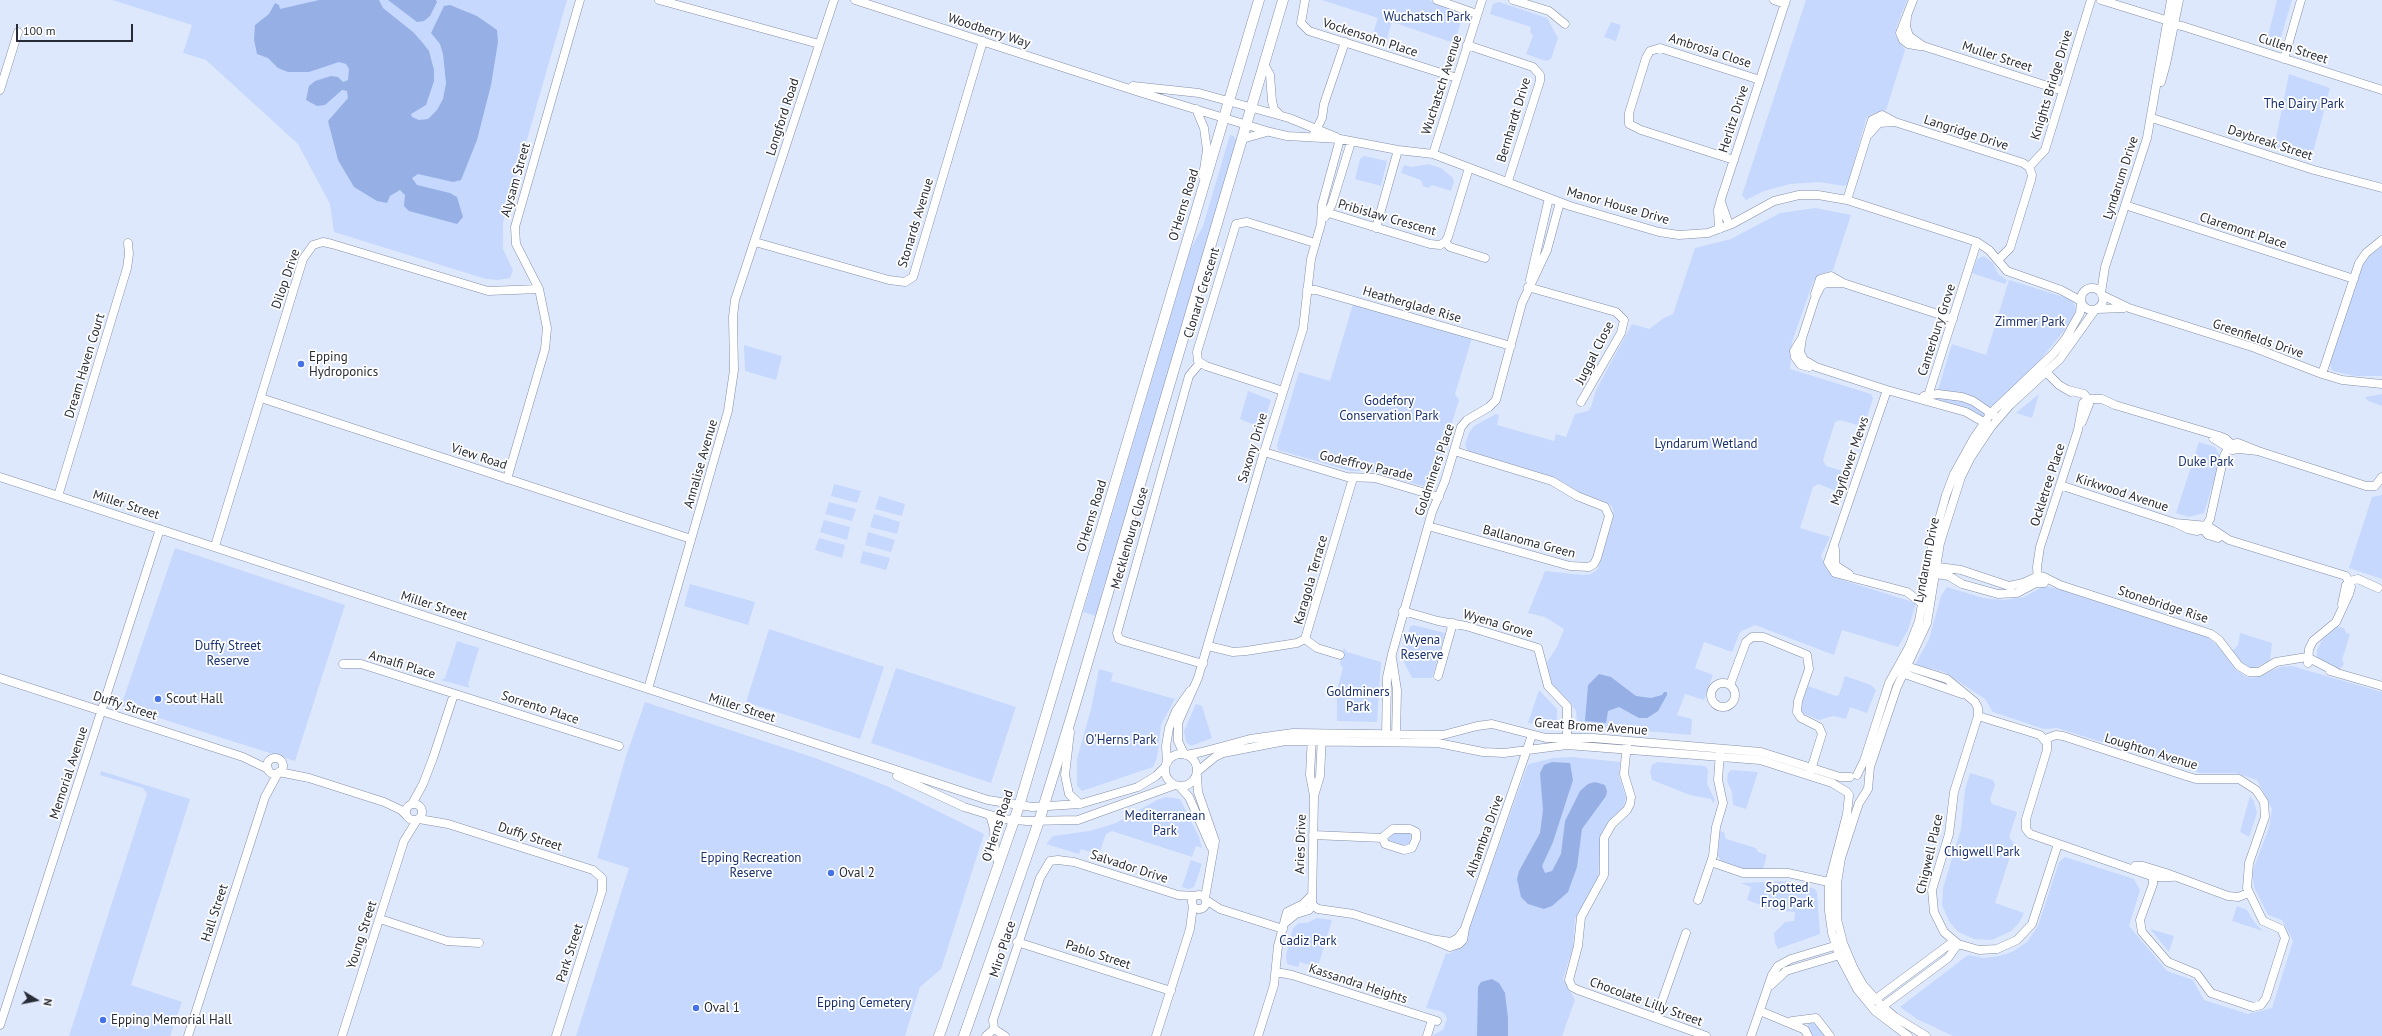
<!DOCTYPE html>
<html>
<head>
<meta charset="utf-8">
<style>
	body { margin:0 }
	#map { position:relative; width:2382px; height:1036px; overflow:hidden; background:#dee8fd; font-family:"PT Sans",sans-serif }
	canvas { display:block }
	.north { position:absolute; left:16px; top:980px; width:40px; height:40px; -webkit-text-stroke:3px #fff; paint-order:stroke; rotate:100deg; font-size:11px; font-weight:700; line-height:16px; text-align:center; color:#282c36 }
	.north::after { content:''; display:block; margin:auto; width:14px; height:18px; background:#282c36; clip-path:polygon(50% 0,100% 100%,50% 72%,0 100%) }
	.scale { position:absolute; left:16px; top:24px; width:117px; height:18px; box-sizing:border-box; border:2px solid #282c36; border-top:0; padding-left:5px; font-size:12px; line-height:14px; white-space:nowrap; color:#282c36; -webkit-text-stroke:3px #fff; paint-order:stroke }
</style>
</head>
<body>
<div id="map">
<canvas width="2382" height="1036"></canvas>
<div class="north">N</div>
<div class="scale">100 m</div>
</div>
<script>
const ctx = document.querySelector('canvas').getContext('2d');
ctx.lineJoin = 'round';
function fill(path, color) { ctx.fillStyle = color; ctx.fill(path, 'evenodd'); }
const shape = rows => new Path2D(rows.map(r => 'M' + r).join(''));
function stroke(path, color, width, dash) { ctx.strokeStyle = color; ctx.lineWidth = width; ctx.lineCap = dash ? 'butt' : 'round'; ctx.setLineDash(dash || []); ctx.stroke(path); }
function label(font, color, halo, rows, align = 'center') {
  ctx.font = font + ' "PT Sans",sans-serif'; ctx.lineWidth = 3.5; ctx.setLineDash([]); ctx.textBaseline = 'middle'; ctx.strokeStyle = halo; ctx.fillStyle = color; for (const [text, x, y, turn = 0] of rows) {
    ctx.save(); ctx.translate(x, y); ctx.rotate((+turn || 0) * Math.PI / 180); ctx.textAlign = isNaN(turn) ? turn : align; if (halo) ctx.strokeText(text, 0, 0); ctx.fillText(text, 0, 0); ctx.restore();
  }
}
const green = shape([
	[112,0,567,0,503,223,503,249,513,270,510,278,498,280,486,279,334,232,330,204,298,144,206,60,183,53,192,25],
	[1322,0,1429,0,1464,13,1454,43,1392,22,1385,45,1371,40,1378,18],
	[1806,0,1907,0,1896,28,1895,35,1905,50,1886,110,1872,114,1866,119,1848,184,1844,186,1819,182,1790,184,1764,191,1746,200,1742,195],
	[2277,0,2292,0,2279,44,2267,40],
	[1499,2,1547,18,1558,38,1551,59,1546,61,1526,54,1533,36,1530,32,1531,27,1490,14,1493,4],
	[1611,22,1621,25,1616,41,1604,37],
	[2289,74,2330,88,2311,160,2274,148],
	[1230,135,1234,136,1237,142,1113,567,1104,585,1096,616,1083,612,1190,250,1203,226],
	[1364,156,1387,161,1381,186,1355,179,1360,159],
	[1428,164,1441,168,1453,178,1454,182,1451,191,1432,185,1428,188,1423,186,1421,180,1401,173,1404,165,1412,167],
	[1815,208,1851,215,1833,270,1818,275,1813,282,1792,342,1790,369,1871,394,1873,398,1864,427,1840,420,1835,422,1823,460,1826,466,1849,473,1842,493,1818,484,1813,487,1800,528,1830,537,1821,556,1827,570,1833,577,1916,603,1908,630,1898,647,1842,630,1834,655,1755,625,1740,632,1732,652,1704,642,1695,668,1713,675,1704,700,1685,694,1677,715,1692,719,1691,735,1577,725,1576,711,1569,701,1559,693,1552,684,1547,662,1557,647,1564,629,1545,617,1528,613,1545,571,1583,575,1591,574,1598,569,1613,519,1613,508,1609,504,1582,494,1554,477,1468,451,1465,445,1469,433,1474,426,1496,414,1499,415,1497,425,1554,441,1556,434,1566,437,1575,414,1588,411,1591,407,1596,390,1632,324,1649,329,1664,318,1673,314,1695,248,1731,239,1780,213],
	[2382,246,2382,376,2355,376,2333,371,2331,369,2330,361,2363,264,2368,257],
	[1984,256,1993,263,1998,274,2007,280,2005,284,1972,273,1977,259],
	[2009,280,2067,298,2074,303,2076,310,2072,321,2040,360,1992,408,1938,390,1952,344,1986,355],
	[1353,304,1472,338,1455,394,1459,400,1434,483,1426,487,1369,471,1351,471,1278,450,1277,445,1299,372,1330,381],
	[744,345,782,356,776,380,745,371],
	[1248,391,1271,400,1262,428,1240,419],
	[2039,394,2032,418,2016,413],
	[2382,394,2382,406,2368,401,2365,397],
	[1935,397,1965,401,1988,413,1983,420,1934,400],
	[2199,442,2215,447,2221,458,2204,513,2189,517,2176,513],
	[834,484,861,491,857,503,831,496],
	[2382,495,2382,579,2349,568,2372,497],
	[879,496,905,504,902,516,875,509],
	[829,502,856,509,852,521,825,514],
	[874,514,900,522,897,534,870,527],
	[824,520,850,527,847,540,820,532],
	[868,532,895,540,891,552,865,545],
	[819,538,845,545,842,558,815,550],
	[175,548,345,605,295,761,121,706],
	[863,551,890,558,886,570,860,563],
	[690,584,755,602,748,625,684,606],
	[2044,586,2059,589,2207,637,2218,646,2236,670,2247,677,2254,678,2280,667,2292,666,2382,692,2382,1036,1953,1036,1917,1019,1900,1007,1968,955,1984,958,1999,956,2012,952,2027,942,2038,926,2059,862,2065,857,2134,879,2140,890,2129,926,2167,971,2193,980,2204,1000,2248,1014,2272,1008,2293,941,2282,920,2268,915,2254,887,2252,872,2269,828,2272,809,2257,780,2235,773,2200,773,2057,728,2044,729,1993,712,1985,699,1944,672,1915,665,1929,639,1941,596,1947,587,1983,598,2004,600,2024,597],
	[1413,625,1445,633,1432,678,1412,678,1401,656,1410,627],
	[2337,627,2344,628,2346,633,2350,634,2342,660,2344,664,2340,669,2329,665,2317,658,2317,650,2322,640],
	[769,629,884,667,860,739,746,702],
	[2240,633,2272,643,2270,660,2253,669,2242,665,2232,651,2238,645],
	[457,641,479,648,468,684,470,688,441,680,445,678],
	[1344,648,1347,652,1381,662,1377,722,1337,721,1337,689,1343,668,1340,664],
	[896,668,1016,707,991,783,871,743],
	[1099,669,1113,673,1111,681,1175,699,1161,725,1157,758,1153,767,1082,791,1077,786,1077,759,1091,709],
	[1845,676,1871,685,1876,690,1867,713,1850,707,1846,719,1833,716,1819,720,1802,713,1801,706,1808,686,1836,696,1839,695],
	[1539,690,1557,709,1557,726,1528,723],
	[645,702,815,758,857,774,889,787,984,834,941,969,920,987,905,1036,576,1036,629,868,597,858,626,756],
	[1196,704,1202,706,1212,738,1191,746,1186,742,1184,731],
	[1572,757,1620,762,1619,776,1626,798,1623,808,1607,824,1601,834,1598,879,1575,919,1573,947,1563,979,1575,1000,1562,1036,1431,1036,1443,1030,1447,1019,1445,1014,1440,1011,1426,1008,1446,953,1449,954,1463,945,1527,767,1529,764,1553,758],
	[1657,762,1705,766,1708,770,1707,784,1715,800,1713,803,1711,799,1690,795,1652,780,1650,773,1652,765],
	[1731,770,1758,772,1746,809,1733,805,1732,792,1727,781,1728,773],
	[101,771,190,799,131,985,182,1002,170,1036,69,1036,147,794,143,788,100,775],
	[1970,773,1993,780,1995,785,1990,799,1992,804,2017,812,2009,837,2014,844,1995,903,2024,913,2019,923,2011,931,1992,940,1974,939,1958,932,1949,921,1942,905,1943,888,1961,829,1965,790],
	[2250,796,2254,801,2257,813,2249,837,2240,832],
	[1166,797,1180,799,1199,837,1202,848,1196,846,1192,857,1112,831,1106,834,1097,860,1097,854,1081,849,1079,854,1046,844,1053,836,1090,831,1116,823,1157,800],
	[1720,831,1724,832,1726,839,1756,848,1758,852,1767,855,1763,869,1743,869,1721,861,1718,855],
	[1395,832,1411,833,1410,843,1406,846,1387,840],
	[1191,860,1202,864,1194,887,1189,889,1182,887],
	[1789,881,1815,889,1817,892,1820,934,1778,949,1775,943,1774,933,1785,922,1794,921,1795,912,1774,910,1747,900,1751,887,1740,883],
	[2237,906,2247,910,2255,923,2263,931,2232,921],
	[1317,918,1332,920,1316,973,1311,971,1313,966,1300,962,1298,967,1287,964,1286,955,1293,928,1299,923,1307,923],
	[2150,929,2174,936,2169,952],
	[1814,1021,1825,1036,1812,1036,1808,1025,1810,1022]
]);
const water = shape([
	[319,0,379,0,383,8,413,32,422,42,429,51,434,70,434,81,426,105,411,114,412,117,419,120,428,119,437,110,443,99,446,83,443,54,440,44,431,33,444,6,450,5,477,16,497,30,498,42,491,85,477,140,461,180,453,182,418,174,412,178,417,185,450,193,457,197,463,217,457,224,409,211,404,206,405,195,400,190,390,196,387,203,377,201,354,187,338,160,328,121,348,98,347,91,342,90,325,105,317,106,306,100,309,86,315,81,331,76,338,77,343,82,348,80,349,69,346,64,339,62,309,72,288,72,278,68,268,58,257,54,254,40,255,25,269,14,275,3,279,5,280,9],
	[388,0,436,0,437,2,430,16,424,21,417,22],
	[1599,674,1611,677,1636,696,1651,698,1662,695,1664,692,1667,692,1667,695,1658,711,1647,718,1639,718,1619,707,1608,711,1606,723,1585,721,1588,685],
	[1552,762,1570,763,1573,780,1553,842,1542,866,1545,873,1552,871,1561,854,1565,821,1580,791,1588,784,1595,782,1605,785,1607,791,1606,796,1582,829,1577,867,1568,892,1552,906,1544,909,1528,904,1521,897,1517,879,1519,871,1540,833,1543,810,1540,773,1544,765],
	[1492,979,1499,983,1505,993,1508,1018,1508,1036,1477,1036,1478,987,1481,982]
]);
const minor = shape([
	[659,0,819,44],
	[855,0,1139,92,1270,132,1287,136,1340,139,1398,150,1433,154,1570,206,1659,232,1679,235,1708,233,1732,224,1774,201,1799,195,1818,195,1847,200,1977,242,1989,250,2007,271,2061,290,2081,301],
	[1305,0,1301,23,1309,31,1457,78],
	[1437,0,1477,14],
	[1513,0,1549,11,1565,24],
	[1774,0,1785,4],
	[1913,0,1900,33,1903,40,1908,44,1920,46],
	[2101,0,2172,22],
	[1907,17,1906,27,1909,36,1923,46,2063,91],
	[2167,23,2182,26,2382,90],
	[1467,45,1533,67,1540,75,1540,81,1508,181],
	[2284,59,2301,0],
	[1264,64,1270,75,1272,101,1274,109,1280,115],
	[2161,82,2166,64,2179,0],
	[1133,86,1199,93,1289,118,1336,137],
	[0,90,18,32],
	[1196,109,1204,128,1207,150,1203,176],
	[2152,118,2314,170,2382,188],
	[1314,134,1322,118,1324,104,1345,42],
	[1869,134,1879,123,1894,122],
	[1242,139,1267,132],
	[1433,154,1482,0],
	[1734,160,1641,130,1629,124,1629,113,1646,58,1650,51,1660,48,1760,80],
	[1847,200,1872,120,1882,115,1895,122,2023,163,2029,167],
	[1721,202,1729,225],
	[2125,205,2354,279],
	[1322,211,1430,244,1440,245,1445,242,1448,237,1469,168],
	[1325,217,1332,204,1351,142],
	[1376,228,1398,150],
	[1719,229,1718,210,1721,199,1786,0],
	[755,242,889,280,905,282,913,277,983,41],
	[1445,242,1450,247,1485,258],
	[1998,260,2010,248,2031,180,2032,175,2029,167,2045,150,2091,0],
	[1530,280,1549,198],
	[1843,283,1826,283,1821,286,1815,298,1802,338,1800,352,1804,360,1816,367,1887,390,1966,412,1987,424],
	[1528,287,1616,312,1624,320,1621,333,1581,402],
	'2081 299a11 11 0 1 1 22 0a11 11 0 1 1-22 0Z',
	[1307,290,1316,290,1511,346],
	[2101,293,2105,267,2147,138,2171,0],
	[1815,294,1820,279,1831,276,1843,283,1953,319],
	[2102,295,2129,308,2255,348,2322,374,2342,380,2382,384],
	[2097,309,2124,308],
	[1800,341,1794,351,1795,357,1801,365,1809,367],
	[1200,363,1189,376,1117,633,1119,639,1124,641,1203,664],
	[2046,372,2059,385,2071,392],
	[2322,374,2359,263,2366,253,2382,240],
	[1887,390,1828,562,1835,573,1907,592,1923,604],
	[2068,390,2084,394,2088,399,2102,399,2115,405,2219,436,2226,439,2231,444,2238,443,2258,451],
	[1283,391,1206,366,1198,361,1197,352,1236,224,1247,222,1315,243],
	[1924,396,1938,394,1962,397,1973,401,1995,416],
	[261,398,691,539],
	[1927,399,1977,242],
	[2082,422,2089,404,2088,399],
	[2213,438,2232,450,2239,449,2258,451,2366,486,2375,486,2382,477],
	[1264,452,1347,477,1375,478,1439,497],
	[0,477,988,800,1032,807,1080,804,1138,787,1156,776,1165,767],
	[507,479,545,349,547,328,539,289,516,244,515,227,580,0],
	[2060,485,2175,523,2188,529,2197,531,2203,529,2208,535,2218,538],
	[58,496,127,268,129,254,128,243],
	[2175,523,2208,526,2229,540,2346,576,2351,587,2349,594,2336,622,2313,641,2309,649,2308,663],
	[1428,526,1570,566,1589,567,1594,564,1597,558,1609,516,1605,507,1577,496,1552,481,1454,451],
	[2204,529,2210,519,2224,456,2229,446],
	[215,546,303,259,313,245,323,242,332,244,488,291,539,289],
	[1835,549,1835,565,1849,574],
	[1931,566,1961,570,2009,586,2023,583,2038,576,2044,577,2060,585,2211,634,2219,640,2239,666,2249,672,2259,672,2276,662,2307,657,2336,672],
	[1930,573,1949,576,1962,584,1998,594,2017,593,2036,583,2044,583],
	[2038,582,2037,567,2040,547,2078,430,2083,403,2088,399],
	[2342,604,2346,585,2350,581,2358,579,2378,588],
	[1403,611,1438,621,1466,626,1538,648,1548,686,1567,706,1567,742],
	[1305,639,1317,648,1340,655],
	[1208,646,1233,652,1246,651,1297,643,1305,639,1353,478],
	[1392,658,1397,690,1396,738],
	[343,664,361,664,619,746],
	[1903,665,1947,679,1975,702,1978,708,1978,716,1954,792,1949,834,1932,890,1934,912,1944,932,1958,944,1979,950,1997,949,2017,940,2032,924,2058,844],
	[2330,671,2382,686],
	[1899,672,1962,694],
	[1438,676,1453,623],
	[0,678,243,757,268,769],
	'1711 695a12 12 0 1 1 24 0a12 12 0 1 1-24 0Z',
	[1730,685,1746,642,1752,637,1763,637,1807,655,1809,669,1798,701,1797,712,1801,718,1819,727,1822,734,1810,773],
	[648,689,728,411,734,370,733,317,735,300,834,0],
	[1978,716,2040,735,2047,743,2047,750,2026,819,2026,829,2030,834,2154,877,2172,877],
	[1070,732,1065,775,1069,794,1080,804],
	[1386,739,1387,677,1392,654,1432,512,1445,481,1461,427,1467,420,1489,407,1496,400,1522,303,1547,250,1560,202],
	[2045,739,2056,735,2063,736,2186,776,2196,779,2239,779,2256,790,2264,802,2265,817,2249,863,2247,888,2263,921,2281,929,2285,938,2266,998,2261,1005,2253,1007,2211,993,2197,974,2168,962,2142,932,2140,920,2153,884,2153,871],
	[1627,744,1624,774,1631,797,1630,804,1627,810,1612,824,1604,838,1604,875,1581,917,1578,946,1569,980,1572,987,1578,990,1706,1036],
	'1165 770a16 16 0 1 1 32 0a16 16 0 1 1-32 0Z',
	[1184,754,1178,741,1178,723,1198,678,1264,452,1303,329,1311,259,1321,224,1322,205,1340,139],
	[1186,755,1202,752,1250,739,1293,733,1443,735,1477,726,1492,724,1546,738,1593,738,1761,752,1840,777,1850,777],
	'267 766a8 8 0 1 1 16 0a8 8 0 1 1-16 0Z',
	[1167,763,1166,746,1169,728,1176,711,1190,691],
	[1198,771,1215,757,1223,753,1285,741,1438,743,1483,752,1504,753,1567,745,1760,760,1832,783,1847,792],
	[279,772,309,778,384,802,401,810,406,815],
	[1857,775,1864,761,1889,683,1909,647,1919,621,1933,541,1946,495,1954,474,1974,438,1991,413,2054,353,2066,338,2080,313,2081,303],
	[897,776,964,807,1003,819,1027,821,1078,820,1175,785],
	[1197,776,1198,792,1215,841,1205,898],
	[1180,787,1189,797,1211,847],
	[1849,795,1847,814,1829,883,1829,911,1832,933,1839,955,1857,989,1875,1011,1908,1036],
	[1314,796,1320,776,1322,736],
	'406 812a8 8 0 1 1 16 0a8 8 0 1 1-16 0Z',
	[412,804,423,784,433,758,454,694],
	[990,815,994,829,995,852,999,865],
	[419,819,448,824,489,837,593,870,602,878,602,891,556,1036],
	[1393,829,1410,829,1416,832,1416,839,1412,848,1404,850,1385,844,1383,838,1385,835,1393,829],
	[1313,835,1383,838],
	[1711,862,1743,873,1788,873,1833,883],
	[2135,866,2143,866,2166,873,2228,896,2238,897,2249,893],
	'1192 902a7 7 0 1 1 14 0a7 7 0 1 1-14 0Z',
	[1206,900,1220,909,1283,929],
	[1698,900,1713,856,1716,827,1723,803,1718,780,1720,752],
	[1308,902,1318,909,1353,914,1431,939,1451,942,1458,938,1463,931],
	[380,919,447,941,479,943],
	[1285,923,1296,914,1309,910,1312,905,1314,796,1310,775,1312,735],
	[1431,939,1450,947,1459,944,1463,940,1465,928,1532,735],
	[1017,942,1171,991],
	[1276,972,1292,975,1437,1021],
	[1771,985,1786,971,1843,954],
	[1873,1001,1954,941],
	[1879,1009,1948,958,1958,944],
	[1760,1011,1801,1028,1805,1030,1808,1036],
	[1656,1018,1686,933],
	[1792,1021,1816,1018,1830,1036],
	[0,1025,160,529],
	[188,1036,265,797,278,773],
	[342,1036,404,841,417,820],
	[986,1036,994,1029],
	[1005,1036,994,1029,993,1020,1040,878,1050,861,1058,860,1074,862,1178,895,1195,896],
	[1156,1036,1190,929,1193,906],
	[1258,1036,1274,985,1278,946,1287,912,1303,904,1310,897],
	[1427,1036,1432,1020],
	[1751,1036,1772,975,1778,966,1791,959,1841,944],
	[1926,1036,1895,1017,1882,1006,1863,985,1854,969,1843,943,1837,919,1837,883,1841,858,1859,803,1868,789,1870,767,1897,687,1927,623,1940,543,1961,477,1971,457,1991,427,2010,405,2060,359,2095,310]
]);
const major = shape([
	[939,1036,1019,806,1259,0],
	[964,1036,1039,821,1071,718,1283,0]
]);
const markers = [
	[301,364,4,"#4572e4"],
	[158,699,4,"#4572e4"],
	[831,873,4,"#4572e4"],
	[696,1008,4,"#4572e4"],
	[103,1020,4,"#4572e4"]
];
const parkNames = [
	["Wuchatsch Park",1427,17],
	["The Dairy Park",2304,104],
	["Zimmer Park",2030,322],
	["Godefory",1389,401],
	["Conservation Park",1389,416],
	["Lyndarum Wetland",1706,444],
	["Duke Park",2206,462],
	["Wyena",1422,640],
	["Reserve",1422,655],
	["Duffy Street",228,646],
	["Reserve",228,661],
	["Goldminers",1358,692],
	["Park",1358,707],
	["O'Herns Park",1121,740],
	["Mediterranean",1165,816],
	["Park",1165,831],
	["Chigwell Park",1982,852],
	["Epping Recreation",751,858],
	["Reserve",751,873],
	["Spotted",1787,888],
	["Frog Park",1787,903],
	["Cadiz Park",1308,941],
	["Epping Cemetery",864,1003]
];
const streetNames = [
	["Woodberry Way",989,31,18],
	["Vockensohn Place",1370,38,18],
	["Cullen Street",2293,49,18],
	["Ambrosia Close",1710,51,18],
	["Muller Street",1997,57,18],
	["Wuchatsch Avenue",1442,85,-72],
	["Knights Bridge Drive",2052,85,-73],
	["Longford Road",783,117,-72],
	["Herlitz Drive",1734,119,-72],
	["Bernhardt Drive",1514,120,-73],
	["Langridge Drive",1966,133,18],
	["Daybreak Street",2270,143,18],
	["Lyndarum Drive",2121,178,-72],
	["Alysam Street",516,180,-74],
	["O'Herns Road",1184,205,-73],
	["Manor House Drive",1618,206,16],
	["Pribislaw Crescent",1387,218,16],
	["Stonards Avenue",916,223,-73],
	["Claremont Place",2243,231,18],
	["Dilop Drive",286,279,-71],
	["Clonard Crescent",1202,293,-73],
	["Heatherglade Rise",1412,305,16],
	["Canterbury Grove",1937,330,-72],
	["Greenfields Drive",2258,339,19],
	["Juggal Close",1595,353,-63],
	["Dream Haven Court",85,366,-73],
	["Saxony Drive",1253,448,-73],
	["View Road",479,457,18],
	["Mayflower Mews",1850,461,-71],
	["Annalise Avenue",701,464,-74],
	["Godeffroy Parade",1366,466,13],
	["Goldminers Place",1435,470,-71],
	["Ockletree Place",2048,485,-72],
	["Kirkwood Avenue",2122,493,18],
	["Miller Street",126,505,18],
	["O'Herns Road",1092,516,-73],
	["Mecklenburg Close",1130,538,-74],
	["Ballanoma Green",1529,542,15],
	["Lyndarum Drive",1927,560,-79],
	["Karagola Terrace",1311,580,-74],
	["Stonebridge Rise",2163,605,18],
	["Miller Street",434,606,18],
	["Wyena Grove",1498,624,16],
	["Amalfi Place",402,665,17],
	["Duffy Street",125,706,18],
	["Sorrento Place",540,708,18],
	["Miller Street",742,708,18],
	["Great Brome Avenue",1591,727,4],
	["Loughton Avenue",2151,752,17],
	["Memorial Avenue",69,773,-72],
	["O'Herns Road",998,826,-72],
	["Alhambra Drive",1485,836,-70],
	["Duffy Street",530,837,18],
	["Aries Drive",1301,844,-88],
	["Chigwell Place",1930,854,-77],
	["Salvador Drive",1129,867,18],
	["Hall Street",215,913,-72],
	["Young Street",362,935,-72],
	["Miro Place",1003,949,-72],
	["Park Street",570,953,-72],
	["Pablo Street",1098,955,18],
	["Kassandra Heights",1358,984,18],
	["Chocolate Lilly Street",1646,1002,20]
];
const poiNames = [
	["Epping",309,357],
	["Hydroponics",309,372],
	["Scout Hall",166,699],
	["Oval 2",839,873],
	["Oval 1",704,1008],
	["Epping Memorial Hall",111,1020]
];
fill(green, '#c6d8fe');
fill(water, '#96b0e6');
stroke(minor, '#848fa6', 9);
stroke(major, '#848fa6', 11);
stroke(minor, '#fff', 8);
stroke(major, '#fff', 10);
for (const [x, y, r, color] of markers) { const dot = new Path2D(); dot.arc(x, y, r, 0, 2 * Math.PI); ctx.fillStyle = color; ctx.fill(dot); stroke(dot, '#fff', 1.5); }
label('13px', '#193170', '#fff', parkNames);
label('13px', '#282c36', '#fff', streetNames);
label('13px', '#282c36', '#fff', poiNames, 'left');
</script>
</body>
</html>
